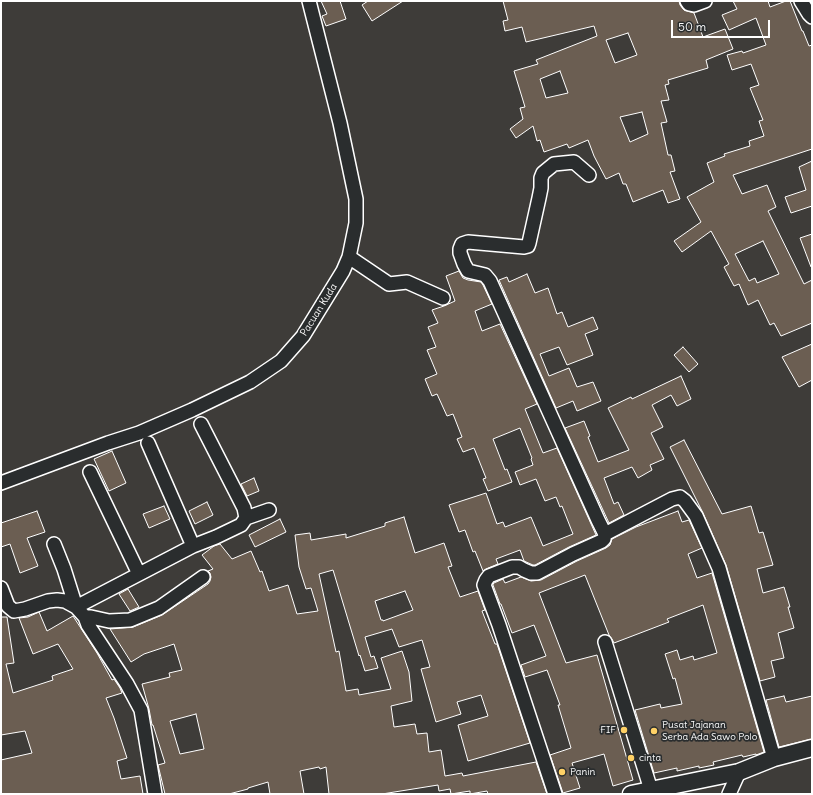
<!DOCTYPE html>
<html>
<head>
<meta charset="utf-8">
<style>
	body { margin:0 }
	#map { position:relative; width:813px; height:795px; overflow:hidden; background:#3e3c39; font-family:Delius,sans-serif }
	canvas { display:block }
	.frame { position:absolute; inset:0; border:2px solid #fff; pointer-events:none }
	.scale { position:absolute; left:671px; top:20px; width:99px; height:18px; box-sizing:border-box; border:2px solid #fff; border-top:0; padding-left:5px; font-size:12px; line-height:14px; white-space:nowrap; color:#fff; -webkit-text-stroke:3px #2a2d2e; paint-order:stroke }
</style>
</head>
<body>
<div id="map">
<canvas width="813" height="795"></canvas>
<div class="frame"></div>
<div class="scale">50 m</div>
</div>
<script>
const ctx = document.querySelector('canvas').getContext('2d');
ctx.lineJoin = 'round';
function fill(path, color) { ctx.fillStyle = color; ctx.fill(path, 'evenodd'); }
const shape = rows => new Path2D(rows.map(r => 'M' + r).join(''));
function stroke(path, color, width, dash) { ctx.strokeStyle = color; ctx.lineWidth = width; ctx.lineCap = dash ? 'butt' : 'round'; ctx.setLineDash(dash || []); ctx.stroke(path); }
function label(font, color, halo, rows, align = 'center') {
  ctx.font = font + ' Delius,sans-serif'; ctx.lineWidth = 3.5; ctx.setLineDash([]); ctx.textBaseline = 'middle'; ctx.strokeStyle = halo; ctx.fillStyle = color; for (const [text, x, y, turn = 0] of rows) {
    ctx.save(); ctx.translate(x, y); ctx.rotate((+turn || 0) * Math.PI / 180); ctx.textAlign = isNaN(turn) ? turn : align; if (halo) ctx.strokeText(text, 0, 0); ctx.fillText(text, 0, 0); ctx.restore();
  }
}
const building = shape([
	[321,1,340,1,346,19,326,26,322,16,327,14,321,1],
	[368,1,403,1,372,21,362,5,368,1],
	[503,1,679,1,680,5,684,10,694,13,703,37,725,29,733,49,706,60,708,68,668,80,669,84,665,85,669,100,661,101,667,122,661,123,668,155,671,155,675,171,670,172,680,199,668,203,663,190,633,202,626,184,623,184,619,173,606,179,594,156,588,140,569,148,567,144,544,152,540,140,537,141,533,126,516,138,510,129,523,119,520,108,525,107,514,71,538,64,536,60,597,36,594,26,526,42,522,27,505,31,503,21,508,20,503,1],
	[628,33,637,55,615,63,606,40,628,33],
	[560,71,568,93,546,98,540,79,560,71],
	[642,112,648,134,630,142,620,117,642,112],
	[733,1,768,1,770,7,786,1,790,1,802,31,803,31,809,46,812,45,812,149,733,175,742,194,767,185,776,207,768,211,804,284,812,280,812,323,781,336,774,323,770,325,758,300,748,305,739,284,734,286,724,267,729,264,711,231,682,252,674,241,701,222,687,197,714,182,707,163,725,156,724,154,750,146,749,141,764,136,759,121,763,120,750,88,759,85,751,64,732,70,727,55,742,51,743,53,766,45,756,18,729,30,722,15,737,9,733,1],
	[763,241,779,274,757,283,755,278,749,281,735,254,763,241],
	[812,161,812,206,791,213,785,197,806,190,799,167,812,161],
	[812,234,812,267,811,267,800,238,812,234],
	[459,271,463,278,468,280,481,282,483,285,492,304,475,311,482,331,500,324,537,404,525,409,543,453,557,448,596,535,569,547,535,565,533,565,524,561,520,550,496,559,498,564,486,569,483,571,475,551,473,552,465,530,459,532,449,505,486,493,497,524,503,522,505,527,531,517,543,546,573,534,562,506,560,507,556,497,545,501,536,479,520,485,515,472,533,465,531,459,532,458,520,428,493,439,505,470,507,469,512,482,488,491,483,479,486,478,474,448,463,452,457,439,462,437,453,414,447,416,437,394,432,396,425,379,437,374,427,350,436,347,428,327,438,323,432,310,444,306,455,301,446,276,459,271],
	[527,274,535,293,548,288,557,314,562,312,568,327,593,317,598,329,585,334,593,355,567,365,559,347,540,354,549,376,569,368,577,387,593,382,601,401,577,411,573,401,556,408,499,280,507,277,509,282,527,274],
	[812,344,812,380,799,387,782,357,812,344],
	[683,347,698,364,689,372,674,355,683,347],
	[681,376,691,399,677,406,671,395,652,405,663,427,651,433,664,459,650,465,652,470,638,478,632,467,604,478,614,504,618,502,624,515,609,523,565,428,584,421,590,436,588,437,598,462,629,450,608,408,631,397,632,399,681,376],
	[684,440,722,514,751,506,759,533,763,532,773,565,757,569,763,593,784,587,790,607,788,607,794,628,778,633,784,658,771,661,775,677,760,681,726,565,703,513,670,447,684,440],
	[112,451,126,483,109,491,94,459,112,451],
	[254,478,259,491,247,496,241,484,254,478],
	[207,502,213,515,195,524,189,511,207,502],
	[164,506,170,519,149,528,143,514,164,506],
	[37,511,45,532,27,538,38,566,20,573,10,544,1,547,1,523,37,511],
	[678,511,682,522,689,520,702,548,688,554,697,578,712,573,764,752,756,755,756,754,743,757,742,755,713,762,714,765,699,768,699,766,677,771,677,768,654,773,635,710,660,704,661,708,682,704,675,678,673,679,665,654,677,650,680,660,693,656,694,660,717,653,703,605,667,619,669,622,614,643,612,639,609,635,585,575,539,593,566,663,597,655,633,780,613,786,604,754,572,763,580,788,563,793,550,755,571,748,558,705,560,705,547,670,525,677,521,665,546,656,534,625,512,633,501,604,500,604,493,585,493,584,494,583,503,579,505,583,521,577,531,581,541,580,577,561,606,548,610,545,612,539,636,527,678,511],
	[404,517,415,553,444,543,452,566,448,567,460,597,478,591,485,610,482,611,495,644,497,644,530,743,468,761,458,725,488,716,481,695,457,702,461,714,436,722,421,669,430,667,422,640,399,647,392,629,365,637,371,657,374,656,378,668,365,671,360,655,359,656,333,570,319,574,336,652,339,651,346,691,358,689,359,695,391,689,381,658,402,651,409,672,412,701,391,706,394,727,415,724,417,734,427,733,429,752,441,750,445,776,462,773,463,776,536,762,547,794,488,794,487,791,470,794,470,791,451,794,450,789,439,791,438,785,382,794,329,794,326,767,320,769,319,767,300,771,304,794,270,794,268,782,248,788,248,789,229,794,165,794,158,765,165,763,153,725,152,725,149,709,142,684,170,677,169,673,182,670,174,644,144,654,131,662,110,629,133,627,162,615,208,584,210,581,211,577,210,573,208,571,213,569,202,555,214,546,220,544,232,559,251,551,260,572,262,571,269,591,288,585,297,614,318,611,311,588,306,589,299,567,295,535,310,533,311,540,346,534,346,538,385,526,385,523,404,517],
	[405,591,413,610,383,621,383,620,381,620,375,601,405,591],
	[196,714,204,749,180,754,170,721,196,714],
	[280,519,286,532,255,547,249,535,280,519],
	[128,589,139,607,130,611,119,594,128,589],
	[39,612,47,631,73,616,97,653,112,680,114,679,120,688,122,693,106,698,114,718,127,758,117,761,121,779,140,776,143,794,1,794,1,760,32,753,25,731,1,735,1,617,7,617,14,663,6,664,13,693,53,680,52,676,73,669,58,644,33,654,19,618,28,617,39,612],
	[784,696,786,702,812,696,812,739,779,747,766,700,784,696]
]);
const minor = shape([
	[687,1,689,4,694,5,705,1],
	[801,1,809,14,812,17],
	[589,175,574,162,554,164,543,173,541,178,541,188,539,198,529,243,528,246,524,247,468,242,462,244,460,249,460,253,464,264,468,271,485,275,490,281,598,520,605,534,672,499,680,497,685,501,696,516,719,568,774,758],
	[349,257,389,284,407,282,443,298],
	[148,443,193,546],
	[90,472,139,574],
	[1,483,108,443,139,433,192,410,250,382,281,361,303,336,343,271,349,257,356,223,356,199,340,123,309,1],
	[246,518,269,510],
	[54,544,64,569,76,607,193,546,216,537,241,525,246,518,244,508,201,424],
	[1,588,8,606,14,611,25,609,48,601,57,600,65,601,76,607,85,617,88,625,127,684,141,710,155,794],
	[85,617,91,617,109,621,130,620,159,608,203,577],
	[605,642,651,790],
	[555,794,499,625,484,585,486,580,489,576,512,567,519,567,524,570,531,573,537,573,573,554,602,541,604,539,605,534],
	[729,794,739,772]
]);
const major = shape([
	[631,794,739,772,774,758,812,748]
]);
const markers = [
	[624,730,4,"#ffd166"],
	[654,731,4,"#ffd166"],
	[631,758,4,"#ffd166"],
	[562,772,4,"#ffd166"]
];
const streetNames = [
	["Pacuan Kuda",319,310,-58]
];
const poiNames = [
	["Pusat Jajanan",662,725],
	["Serba Ada Sawo Polo",662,737],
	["FIF",616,730,"right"],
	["cinta",639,758],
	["Panin",570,772]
];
fill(building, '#6b5e52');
stroke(building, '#fff', 1);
stroke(minor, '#fff', 16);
stroke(major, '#fff', 19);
stroke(minor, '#2a2d2e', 13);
stroke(major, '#2a2d2e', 16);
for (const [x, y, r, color] of markers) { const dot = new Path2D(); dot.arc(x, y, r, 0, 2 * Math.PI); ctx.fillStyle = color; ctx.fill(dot); stroke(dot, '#2a2d2e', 1.5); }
label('10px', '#fff', '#2a2d2e', streetNames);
label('10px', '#fff', '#2a2d2e', poiNames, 'left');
</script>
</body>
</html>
